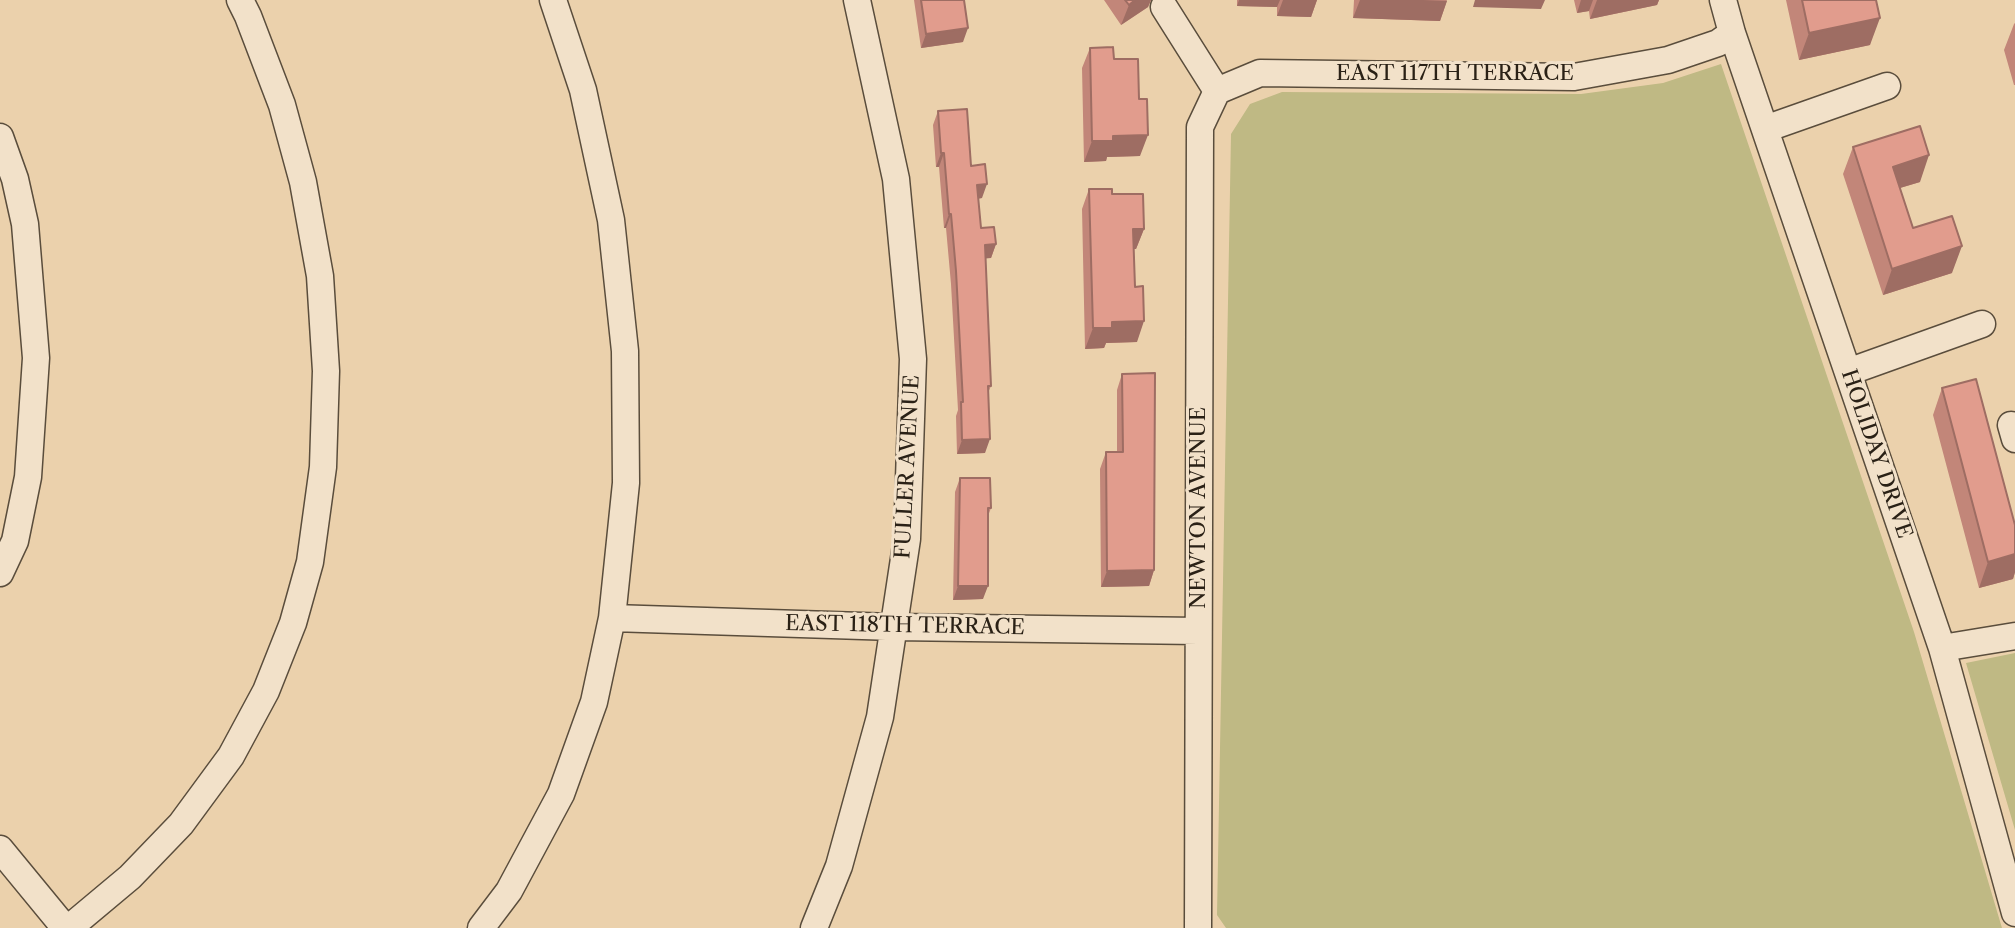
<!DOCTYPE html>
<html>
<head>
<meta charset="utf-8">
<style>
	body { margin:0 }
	canvas { display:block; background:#ebd1ac }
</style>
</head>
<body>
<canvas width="2015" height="928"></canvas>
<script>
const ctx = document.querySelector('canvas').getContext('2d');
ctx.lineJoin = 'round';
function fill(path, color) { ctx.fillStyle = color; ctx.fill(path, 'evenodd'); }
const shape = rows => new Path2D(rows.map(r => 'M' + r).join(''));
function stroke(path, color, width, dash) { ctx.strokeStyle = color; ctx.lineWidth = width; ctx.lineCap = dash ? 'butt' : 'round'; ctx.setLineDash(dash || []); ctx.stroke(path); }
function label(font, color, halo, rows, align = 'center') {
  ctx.font = font + ' "Libre Caslon Text",serif'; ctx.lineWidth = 6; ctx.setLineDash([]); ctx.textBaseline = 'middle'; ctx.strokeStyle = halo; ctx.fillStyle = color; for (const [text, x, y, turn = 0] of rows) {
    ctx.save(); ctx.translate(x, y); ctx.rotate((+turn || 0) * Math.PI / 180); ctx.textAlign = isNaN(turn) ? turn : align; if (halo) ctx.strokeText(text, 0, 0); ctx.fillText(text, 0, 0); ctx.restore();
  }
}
const green = shape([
	[1721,64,1914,632,2002,928,1226,928,1217,915,1231,134,1250,104,1282,92,1581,94,1663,83],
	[2015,653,2015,830,1966,663]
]);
const minor = shape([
	[1723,0,1732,33,1942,648,2015,913],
	[1164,7,1217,91],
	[1217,91,1260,73,1574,77,1668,60,1718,43,1732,33],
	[1765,129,1887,86],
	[0,137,15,179,25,224,36,358,28,477,15,541,0,573],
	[1848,372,1982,324],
	[2011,425,2015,439],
	[612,618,894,627,1198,631],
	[1942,648,2015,636],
	[0,849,65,928],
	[69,928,130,877,181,824,231,756,266,691,293,623,310,562,323,467,326,371,320,276,303,182,282,105,248,16,240,0],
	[481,928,509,891,561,794,594,702,612,618,626,483,625,351,611,220,583,90,553,0],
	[814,928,839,866,880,717,907,539,913,359,896,179,857,0],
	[1198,928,1200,127,1217,91]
]);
const wall = shape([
	[914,0,964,0,963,42,921,48],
	[1104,0,1151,0,1148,7,1121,25],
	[1237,0,1317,0,1311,17,1277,16,1277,7,1237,6],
	[1354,0,1447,0,1440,21,1353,18],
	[1574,0,1659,0,1657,5,1590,19,1589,11,1577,13],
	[1786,0,1876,0,1870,45,1799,60],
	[2015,23,2015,85,2014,85,2004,50,2014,24],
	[1090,48,1114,59,1140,156,1107,157,1106,161,1084,162,1082,68],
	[938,111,971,166,982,198,978,199,981,228,996,244,991,258,985,258,991,386,988,393,985,453,957,454,956,416,958,410,951,284,946,228,944,228,939,167,936,167,933,125],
	[1853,147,1920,182,1900,188,1913,228,1952,273,1883,295,1843,174],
	[1089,189,1112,194,1144,229,1136,249,1134,249,1137,342,1106,343,1104,348,1085,349,1082,209],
	[1122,374,1154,570,1149,586,1101,587,1100,469,1106,452,1117,452,1117,390],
	[1942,388,2015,525,2015,572,2013,579,1979,588,1933,415],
	[960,478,991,508,988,516,983,599,953,600,955,492]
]);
const shadedWall = shape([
	[1135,0,1151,0,1148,7,1121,25,1129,5],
	[1239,0,1280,0,1277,7,1237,6],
	[1283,0,1317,0,1311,17,1277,16],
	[1360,0,1423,0,1447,1,1440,21,1353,18],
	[1475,0,1545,0,1541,9,1473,7],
	[1581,0,1593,0,1589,11,1577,13],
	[1597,0,1659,0,1657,5,1590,19],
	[1880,18,1870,45,1799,60,1809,33],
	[968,28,963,42,921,48,926,34],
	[1148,135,1140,156,1107,157,1106,161,1084,162,1092,141,1113,136],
	[941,153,944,153,939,167,936,167],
	[1929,155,1920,182,1883,193,1893,167],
	[987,184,982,198,972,199,977,185],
	[949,214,951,214,946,228,944,228],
	[1133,229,1144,229,1136,249,1126,249],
	[996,244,991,258,980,259,985,245],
	[1962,246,1952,273,1883,295,1892,269],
	[1144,321,1137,342,1106,343,1104,348,1085,349,1093,328,1112,322],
	[990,439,985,453,957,454,962,440],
	[2015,554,2015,572,2013,579,1979,588,1988,562],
	[1154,570,1149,586,1101,587,1107,571],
	[958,586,988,586,983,599,953,600]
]);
const building = shape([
	[921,0,964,0,968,28,926,34,921,0],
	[1125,0,1135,0,1129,5,1125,0],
	[1802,0,1876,0,1880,18,1809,33,1802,0],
	[1113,47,1114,59,1138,59,1139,99,1147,99,1148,135,1113,136,1113,141,1092,141,1090,48,1113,47],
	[967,109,971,166,985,164,987,184,977,185,981,228,994,227,996,244,985,245,991,386,988,386,990,439,962,440,961,402,963,402,956,271,951,214,949,214,944,153,941,153,938,111,967,109],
	[1920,126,1929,155,1893,167,1913,228,1952,216,1962,246,1892,269,1853,147,1920,126],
	[1089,189,1112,189,1112,194,1143,194,1144,229,1133,229,1135,287,1143,286,1144,321,1112,322,1112,328,1093,328,1089,189],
	[1155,373,1154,570,1107,571,1106,452,1123,452,1122,374,1155,373],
	[1976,379,2015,525,2015,554,1988,562,1942,388,1976,379],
	[960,478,990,478,991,508,988,508,988,586,958,586,960,478]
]);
const streetNames = [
	["EAST 117TH TERRACE",1455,74],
	["HOLIDAY DRIVE",1876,454,71],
	["FULLER AVENUE",908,467,-87],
	["NEWTON AVENUE",1199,508,-90],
	["EAST 118TH TERRACE",905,626,1]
];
fill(green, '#bfb984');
stroke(minor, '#5a4d3c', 29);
stroke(minor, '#f2e1c9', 26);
fill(wall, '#c28679');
fill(shadedWall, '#9e6d63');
fill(building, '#e19c8d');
stroke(building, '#9e6d63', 2);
label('21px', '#2a2116', '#f2e1c9', streetNames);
</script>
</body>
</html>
